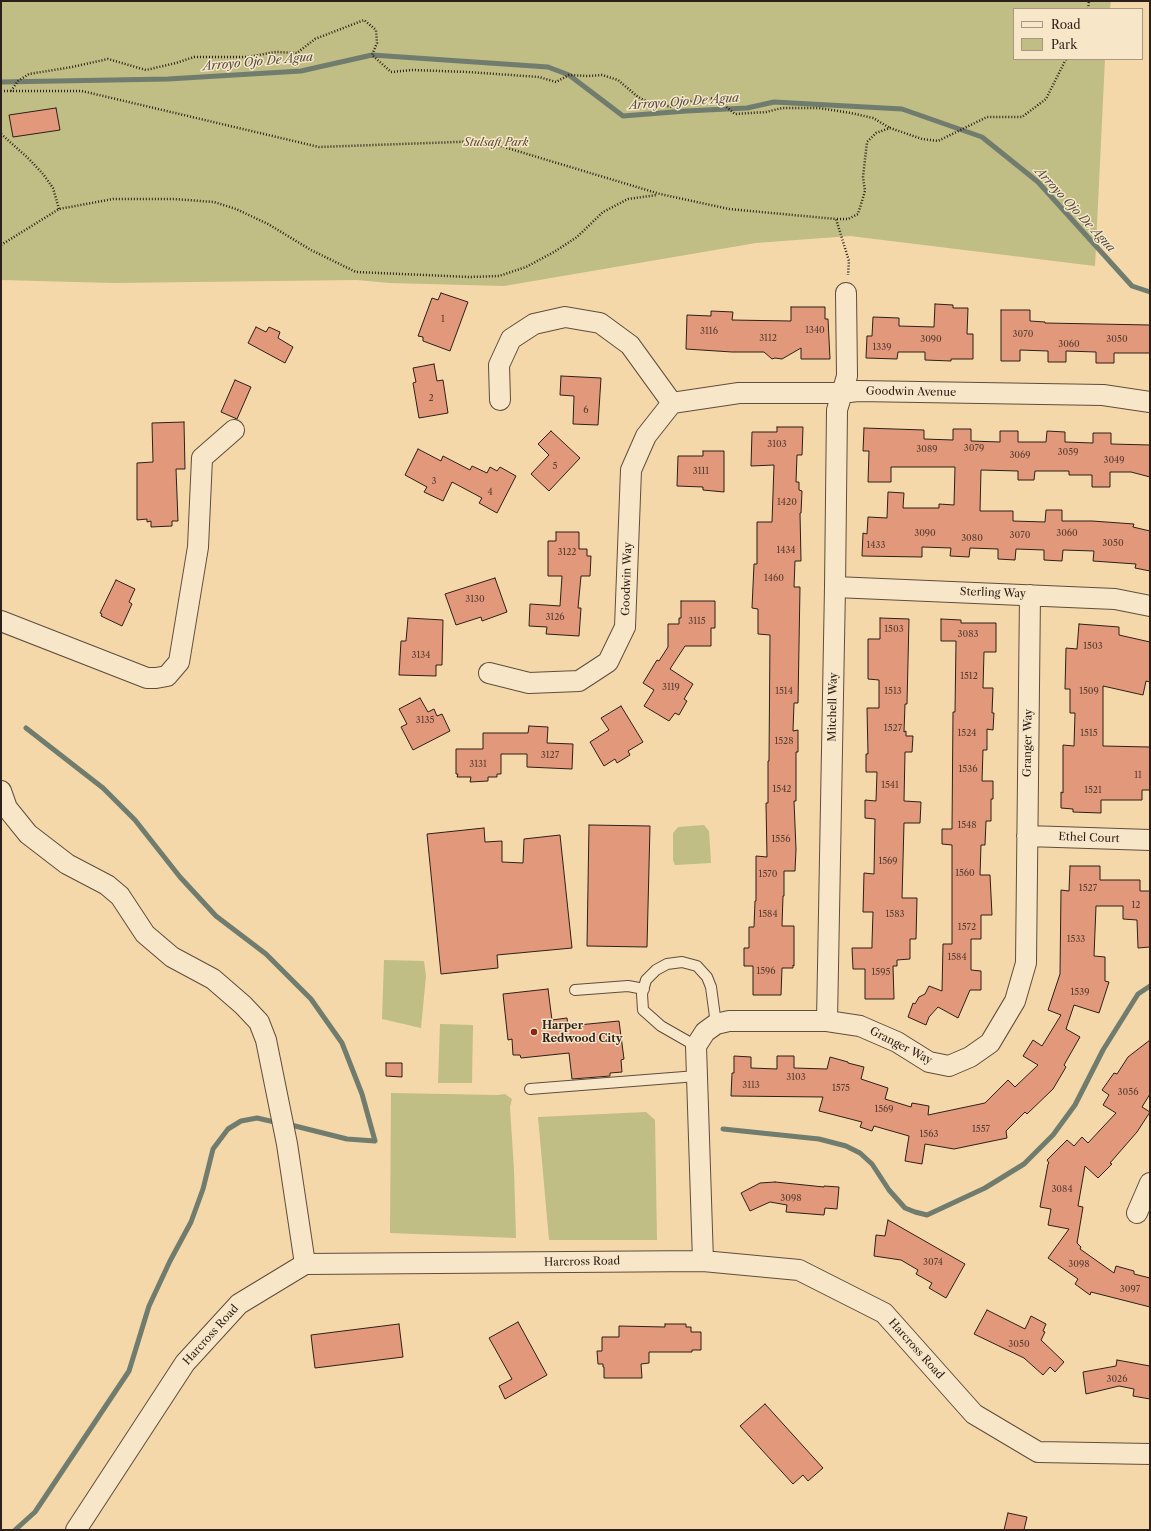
<!DOCTYPE html>
<html>
<head>
<meta charset="utf-8">
<style>
	body { margin:0 }
	#map { position:relative; width:1151px; height:1531px; overflow:hidden; background:#f4d8aa; font-family:"Libre Caslon Text",serif }
	canvas { display:block }
	.frame { position:absolute; inset:0; border:2px solid #2d1f19; pointer-events:none }
	.legend { position:absolute; left:1013px; top:8px; width:130px; height:52px; box-sizing:border-box; background:#f8e6c8; border:1px solid #a79682; margin:0; padding:5px 7px; list-style:none; font-size:12px; color:#2d1f19 }
	.legend li { display:flex; align-items:center; gap:8px; height:20px }
	.legend b { width:20px; border:1px solid #a79682 }
</style>
</head>
<body>
<div id="map">
<canvas width="1151" height="1531"></canvas>
<div class="frame"></div>
<ul class="legend">
<li><b style="height:5px;background:#f8e6c8"></b>Road</li>
<li><b style="height:11px;background:#c0bd85"></b>Park</li>
</ul>
</div>
<script>
const ctx = document.querySelector('canvas').getContext('2d');
ctx.lineJoin = 'round';
function fill(path, color) { ctx.fillStyle = color; ctx.fill(path, 'evenodd'); }
const shape = rows => new Path2D(rows.map(r => 'M' + r).join(''));
function stroke(path, color, width, dash) { ctx.strokeStyle = color; ctx.lineWidth = width; ctx.lineCap = dash ? 'butt' : 'round'; ctx.setLineDash(dash || []); ctx.stroke(path); }
function label(font, color, halo, rows, align = 'center') {
  ctx.font = font + ' "Libre Caslon Text",serif'; ctx.lineWidth = 3; ctx.setLineDash([]); ctx.textBaseline = 'middle'; ctx.strokeStyle = halo; ctx.fillStyle = color; for (const [text, x, y, turn = 0] of rows) {
    ctx.save(); ctx.translate(x, y); ctx.rotate((+turn || 0) * Math.PI / 180); ctx.textAlign = isNaN(turn) ? turn : align; if (halo) ctx.strokeText(text, 0, 0); ctx.fillText(text, 0, 0); ctx.restore();
  }
}
const green = shape([
	[1,1,1111,1,1110,9,1014,9,1014,59,1105,59,1095,266,850,236,756,243,504,286,389,283,357,280,114,283,1,280],
	[704,825,709,831,711,863,675,865,673,860,673,833,678,827],
	[384,960,424,961,426,976,421,1028,382,1019],
	[440,1024,473,1025,472,1083,438,1083],
	[391,1093,498,1095,505,1094,512,1099,510,1107,514,1170,516,1238,390,1233],
	[646,1112,655,1120,657,1240,549,1240,538,1117]
]);
const stream = shape([
	[1,82,168,79,301,71,372,55,548,67,569,75,623,116,686,111,747,108,774,102,902,109,982,137,1038,182,1132,286,1150,292],
	[26,728,103,788,135,820,180,877,216,916,266,954,311,999,342,1043,362,1094,375,1141,347,1139,287,1124],
	[723,1129,819,1139,846,1146,860,1153,872,1164,889,1190,905,1208,915,1212,927,1215,985,1188,1024,1164,1053,1135,1075,1105,1103,1050,1138,994,1150,986],
	[15,1530,35,1512,129,1371,149,1306,170,1261,191,1222,203,1189,213,1149,228,1129,241,1121,257,1118,279,1123]
]);
const building = shape([
	[56,108,60,130,13,137,9,115,56,108],
	[441,293,468,302,450,351,423,341,423,337,418,336,432,298,438,300,441,293],
	[935,304,953,305,953,308,968,308,967,334,973,334,973,359,951,359,951,361,925,360,925,352,898,352,897,359,866,358,867,336,872,336,873,317,899,318,899,326,934,327,935,304],
	[791,307,825,307,825,319,828,319,830,359,801,359,801,348,782,359,775,358,772,359,764,352,732,352,686,349,687,315,711,316,711,311,733,312,732,320,791,321,791,307],
	[1001,310,1030,310,1030,321,1045,322,1045,323,1150,325,1150,353,1114,353,1114,363,1096,363,1096,352,1066,351,1066,362,1048,362,1048,351,1020,350,1020,361,1001,361,1001,310],
	[256,327,266,332,269,327,280,332,278,338,293,347,285,363,248,343,256,327],
	[434,364,437,381,443,380,448,413,419,418,413,383,416,382,413,368,434,364],
	[561,376,601,378,598,425,573,424,574,396,560,395,561,376],
	[235,380,251,387,237,419,221,412,235,380],
	[184,422,185,469,176,469,178,521,172,521,172,526,151,527,151,521,147,522,147,519,137,520,137,463,153,462,152,423,184,422],
	[777,427,803,427,802,455,797,455,796,482,799,482,799,490,802,491,801,513,800,513,801,561,795,561,794,587,800,587,798,703,794,703,793,731,798,730,798,752,796,752,796,801,794,801,796,849,795,871,784,871,784,896,783,896,782,926,794,926,794,966,793,965,793,968,782,968,781,995,753,995,753,966,744,966,744,948,749,948,749,927,754,927,755,901,756,901,756,856,767,857,766,803,768,803,768,761,769,761,770,635,758,634,758,609,752,608,754,564,757,564,757,522,772,522,774,465,751,466,752,432,777,432,777,427],
	[864,428,924,430,924,439,953,440,953,429,971,429,971,441,1000,442,1000,431,1018,431,1018,442,1046,442,1047,431,1065,432,1065,442,1093,443,1093,433,1111,433,1111,444,1150,445,1150,477,1131,472,1110,472,1110,487,1092,487,1092,475,1069,475,1069,471,1035,471,1034,480,1018,480,1018,471,981,470,980,511,1013,511,1013,521,1045,522,1046,510,1062,510,1062,521,1092,521,1134,524,1133,527,1150,531,1150,571,1135,568,1136,564,1093,561,1094,551,1063,550,1062,561,1044,560,1044,550,1016,549,1015,560,998,559,998,549,970,548,969,557,950,556,951,548,922,547,922,557,862,556,863,533,867,534,868,517,887,518,888,492,904,493,903,508,939,508,939,504,954,505,955,467,891,467,891,482,868,482,869,451,863,451,864,428],
	[551,431,580,458,549,491,531,474,549,455,538,444,551,431],
	[418,449,441,461,443,456,470,470,472,466,487,473,490,467,497,471,500,467,516,476,497,513,479,503,482,498,452,482,443,501,424,492,427,487,405,475,418,449],
	[703,451,724,451,724,492,703,490,703,487,677,486,678,456,703,456,703,451],
	[556,532,579,532,579,549,587,549,587,556,591,556,590,576,581,576,578,608,581,608,579,636,546,634,547,627,529,626,530,604,560,606,562,576,548,576,548,541,556,541,556,532],
	[495,578,507,612,482,621,481,617,456,625,445,594,495,578],
	[116,580,135,589,129,602,132,604,122,626,101,616,102,614,100,613,116,580],
	[681,601,715,601,715,628,711,628,711,646,685,646,670,669,693,684,684,699,687,701,679,715,675,713,669,721,644,706,654,690,643,683,657,660,659,661,668,647,668,624,679,624,679,618,681,618,681,601],
	[408,618,443,620,442,665,436,665,436,676,399,675,401,641,406,641,408,618],
	[880,618,909,619,907,704,905,704,904,732,906,731,906,736,913,736,912,752,905,752,904,801,921,802,920,823,904,823,902,898,917,898,916,939,910,939,910,959,897,960,897,966,893,966,894,999,865,999,865,969,853,969,852,948,872,948,872,943,873,912,863,912,864,873,874,874,875,819,865,818,865,800,876,801,877,772,866,772,866,754,868,754,867,708,879,708,879,680,868,679,868,639,880,639,880,618],
	[941,619,961,620,961,623,996,623,996,652,984,652,983,688,993,688,992,713,994,713,993,730,987,729,987,750,983,750,982,781,993,781,993,799,991,799,991,821,986,821,985,845,981,845,980,875,990,875,992,915,981,915,981,939,971,939,971,970,981,971,981,990,970,990,958,1018,938,1007,929,1017,926,1025,908,1017,913,1003,915,1004,919,997,925,994,929,986,942,991,943,944,952,944,952,845,942,844,942,829,952,829,953,712,955,712,956,641,941,641,941,619],
	[1079,624,1119,627,1119,635,1150,642,1150,682,1146,681,1143,695,1103,686,1103,746,1150,747,1150,790,1142,790,1142,800,1101,800,1101,813,1073,812,1073,809,1061,808,1061,792,1063,793,1063,745,1074,746,1075,713,1070,713,1070,689,1065,689,1066,648,1077,649,1079,624],
	[420,698,428,712,434,709,437,716,442,714,450,731,413,750,401,727,407,724,399,709,420,698],
	[621,706,643,742,628,751,630,755,617,763,615,759,604,766,590,742,609,730,601,718,621,706],
	[529,726,548,727,547,743,573,744,572,769,527,767,527,754,501,754,501,774,497,774,497,777,488,777,488,781,470,782,471,777,457,777,458,774,456,774,456,749,483,749,483,733,528,733,529,726],
	[589,825,650,826,647,947,587,946,589,825],
	[484,828,485,842,502,841,502,862,523,863,524,839,560,835,572,948,497,955,498,968,441,974,427,834,484,828],
	[1070,866,1100,866,1100,880,1140,880,1140,891,1150,891,1150,947,1138,948,1137,920,1123,919,1123,906,1096,906,1094,956,1105,957,1105,981,1109,982,1099,1013,1074,1005,1066,1029,1080,1037,1064,1065,1066,1067,1053,1089,1027,1114,1025,1112,1006,1131,1007,1138,954,1149,925,1144,922,1164,905,1161,909,1136,874,1126,872,1131,860,1127,862,1122,819,1111,823,1097,731,1096,732,1073,734,1073,734,1056,751,1057,751,1068,777,1069,777,1056,794,1056,794,1068,827,1069,830,1057,848,1062,848,1063,864,1067,861,1079,888,1088,885,1099,911,1107,912,1103,929,1106,928,1115,985,1103,1008,1080,1015,1087,1038,1065,1023,1056,1033,1040,1042,1046,1061,1015,1048,1010,1060,974,1061,890,1069,891,1070,866],
	[548,989,552,1020,567,1018,568,1026,619,1021,624,1059,621,1060,622,1072,610,1073,610,1076,572,1079,569,1053,521,1058,520,1055,513,1055,512,1039,508,1040,503,994,548,989],
	[1150,1040,1150,1094,1142,1107,1150,1112,1137,1132,1110,1163,1112,1164,1098,1178,1085,1166,1078,1206,1083,1207,1077,1243,1081,1247,1080,1249,1114,1273,1116,1266,1134,1271,1134,1274,1150,1278,1150,1307,1091,1292,1090,1295,1075,1284,1078,1279,1048,1258,1069,1229,1048,1225,1051,1209,1040,1207,1048,1164,1049,1163,1047,1160,1067,1140,1074,1146,1082,1137,1088,1143,1116,1113,1103,1105,1109,1095,1102,1090,1114,1073,1117,1074,1128,1057,1150,1040],
	[386,1063,402,1063,402,1077,386,1076,386,1063],
	[775,1182,824,1187,824,1186,839,1187,837,1209,825,1208,824,1215,786,1212,787,1205,770,1202,750,1211,741,1193,760,1183,775,1182],
	[888,1220,965,1264,946,1298,929,1288,932,1283,916,1274,918,1270,901,1260,874,1256,876,1235,885,1236,888,1220],
	[987,1310,1025,1329,1031,1316,1046,1324,1043,1331,1045,1332,1041,1340,1064,1362,1055,1372,1050,1367,1043,1375,1024,1358,974,1334,987,1310],
	[518,1322,547,1375,505,1399,499,1386,512,1379,489,1338,518,1322],
	[399,1324,403,1357,315,1368,311,1335,399,1324],
	[665,1324,686,1324,686,1327,691,1327,691,1332,701,1332,701,1350,692,1350,692,1352,649,1352,649,1363,641,1364,642,1378,604,1378,604,1367,603,1367,603,1364,598,1364,597,1351,602,1351,602,1337,619,1337,619,1326,665,1327,665,1324],
	[1117,1360,1150,1366,1150,1399,1133,1396,1134,1389,1119,1386,1086,1394,1083,1372,1116,1366,1117,1360],
	[765,1404,823,1468,808,1481,803,1475,793,1484,740,1426,765,1404],
	[1008,1513,1027,1517,1024,1530,1004,1530,1008,1513]
]);
const path = shape([
	[1088,9,1089,1],
	[1,91,82,91,319,147,484,141,660,194,729,209,836,219,849,261,848,275],
	[11,91,18,81,29,74,72,67,108,59,146,70,176,63,194,57,247,57,276,52,297,53,315,39,364,20,376,30,377,43,372,55,391,72,413,70,468,72,539,77,556,82,569,75,588,76,602,75,618,80,638,97,650,103,673,107,700,98,710,98,719,101,735,114,766,112,782,108,819,108,851,113,873,118,890,128],
	[1,134,29,159,43,174,53,188,59,209],
	[837,219,848,219,858,214,865,191,863,177,867,142,876,133,890,128,922,139,938,141,987,117,1022,117,1046,99,1066,59],
	[1,245,59,209,113,199,174,199,214,202,236,209,268,224,311,250,356,272,470,277,499,276,526,267,554,252,577,237,603,212,628,199,657,195]
]);
const service = shape([
	[575,990,628,986,644,989],
	[696,1046,661,1026,643,1010,642,994,646,980,656,970,667,964,682,962,697,966,707,977,711,987,716,1024],
	[530,1089,697,1076]
]);
const minor = shape([
	[500,400,499,365,511,339,534,324,565,317,600,323,630,345,672,403],
	[672,403,739,393,841,393,858,391,1103,395,1150,402],
	[835,587,1115,599,1150,606],
	[1,621,147,678,156,678,167,676,179,662,198,547,202,458,234,430],
	[489,673,529,683,579,681,608,662,625,627,631,470,646,436,672,403],
	[1,791,7,808,28,834,67,864,107,885,120,896,145,934,172,957,213,979,243,1005,259,1022,266,1040,287,1144,305,1264],
	[1027,836,1150,840],
	[827,1021,835,587,837,410,847,376,846,293],
	[1137,1213,1150,1183],
	[703,1261,696,1046,705,1032,716,1024,729,1021,827,1021,860,1026,897,1042,929,1062,949,1066,970,1057,990,1043,1015,1001,1026,963,1030,595],
	[76,1530,185,1363,239,1304,305,1264,703,1261,799,1270,884,1313,974,1414,1038,1452,1150,1454]
]);
const markers = [
	[534,1032,4,"#8f2418"]
];
const numberNames = [
	["1",443,319],
	["1340",815,330],
	["3116",709,331],
	["3070",1023,334],
	["3112",768,338],
	["3090",931,339],
	["3050",1117,339],
	["3060",1069,344],
	["1339",882,347],
	["2",431,398],
	["6",586,410],
	["3103",777,444],
	["3079",974,448],
	["3089",927,449],
	["3059",1068,452],
	["3069",1020,455],
	["3049",1114,460],
	["5",555,466],
	["3111",701,471],
	["3",434,481],
	["4",490,492],
	["1420",787,502],
	["3090",925,533],
	["3060",1067,533],
	["3070",1020,535],
	["3080",972,538],
	["3050",1113,543],
	["1433",876,545],
	["1434",786,550],
	["3122",567,552],
	["1460",774,578],
	["3130",475,599],
	["3126",555,617],
	["3115",697,621],
	["1503",894,629],
	["3083",968,634],
	["1503",1093,646],
	["3134",421,655],
	["1512",969,676],
	["3119",671,687],
	["1514",784,691],
	["1513",893,691],
	["1509",1089,691],
	["3135",425,720],
	["1527",893,728],
	["1524",967,733],
	["1515",1089,733],
	["1528",784,741],
	["3127",550,755],
	["3131",478,764],
	["1536",968,769],
	["11",1138,775],
	["1541",890,785],
	["1542",782,789],
	["1521",1093,790],
	["1548",967,825],
	["1556",781,839],
	["1569",888,861],
	["1560",965,873],
	["1570",768,874],
	["1527",1088,888],
	["12",1136,905],
	["1584",768,914],
	["1583",895,914],
	["1572",967,927],
	["1533",1076,939],
	["1584",957,957],
	["1596",766,971],
	["1595",881,972],
	["1539",1080,992],
	["3103",796,1077],
	["3113",751,1085],
	["1575",841,1088],
	["3056",1128,1092],
	["1569",884,1109],
	["1557",981,1129],
	["1563",929,1134],
	["3084",1062,1189],
	["3098",791,1198],
	["3074",933,1262],
	["3098",1079,1264],
	["3097",1130,1289],
	["3050",1019,1344],
	["3026",1117,1379]
];
const parkNames = [
	["Stulsaft Park",496,143]
];
const streetNames = [
	["Goodwin Avenue",911,392,1],
	["Goodwin Way",627,579,-88],
	["Sterling Way",993,593,2],
	["Mitchell Way",833,707,-89],
	["Granger Way",1028,743,-89],
	["Ethel Court",1089,838,2],
	["Granger Way",901,1046,27],
	["Harcross Road",582,1262,-1],
	["Harcross Road",211,1335,-48],
	["Harcross Road",916,1349,48]
];
const poiNames = [
	["Harper",542,1026],
	["Redwood City",542,1039]
];
const waterNames = [
	["Arroyo Ojo De Agua",258,62,-5],
	["Arroyo Ojo De Agua",684,102,-4],
	["Arroyo Ojo De Agua",1075,210,47]
];
fill(green, '#c0bd85');
stroke(stream, '#707c6d', 5);
fill(building, '#e2997b');
stroke(building, '#2d1f19', 1);
stroke(service, '#5f4d3d', 12);
stroke(minor, '#5f4d3d', 22);
stroke(path, '#2d1f19', 2.5, [1, 2]);
stroke(service, '#f8e6c8', 10);
stroke(minor, '#f8e6c8', 20);
for (const [x, y, r, color] of markers) { const dot = new Path2D(); dot.arc(x, y, r, 0, 2 * Math.PI); ctx.fillStyle = color; ctx.fill(dot); stroke(dot, '#f8e6c8', 1.5); }
label('9px', '#5a3e32', null, numberNames);
label('italic 11px', '#594e39', '#f8e6c8', parkNames);
label('11px', '#2d1f19', '#f8e6c8', streetNames);
label('bold 11px', '#2d1f19', '#f8e6c8', poiNames, 'left');
label('italic 12px', '#4e4e43', '#f8e6c8', waterNames);
</script>
</body>
</html>
